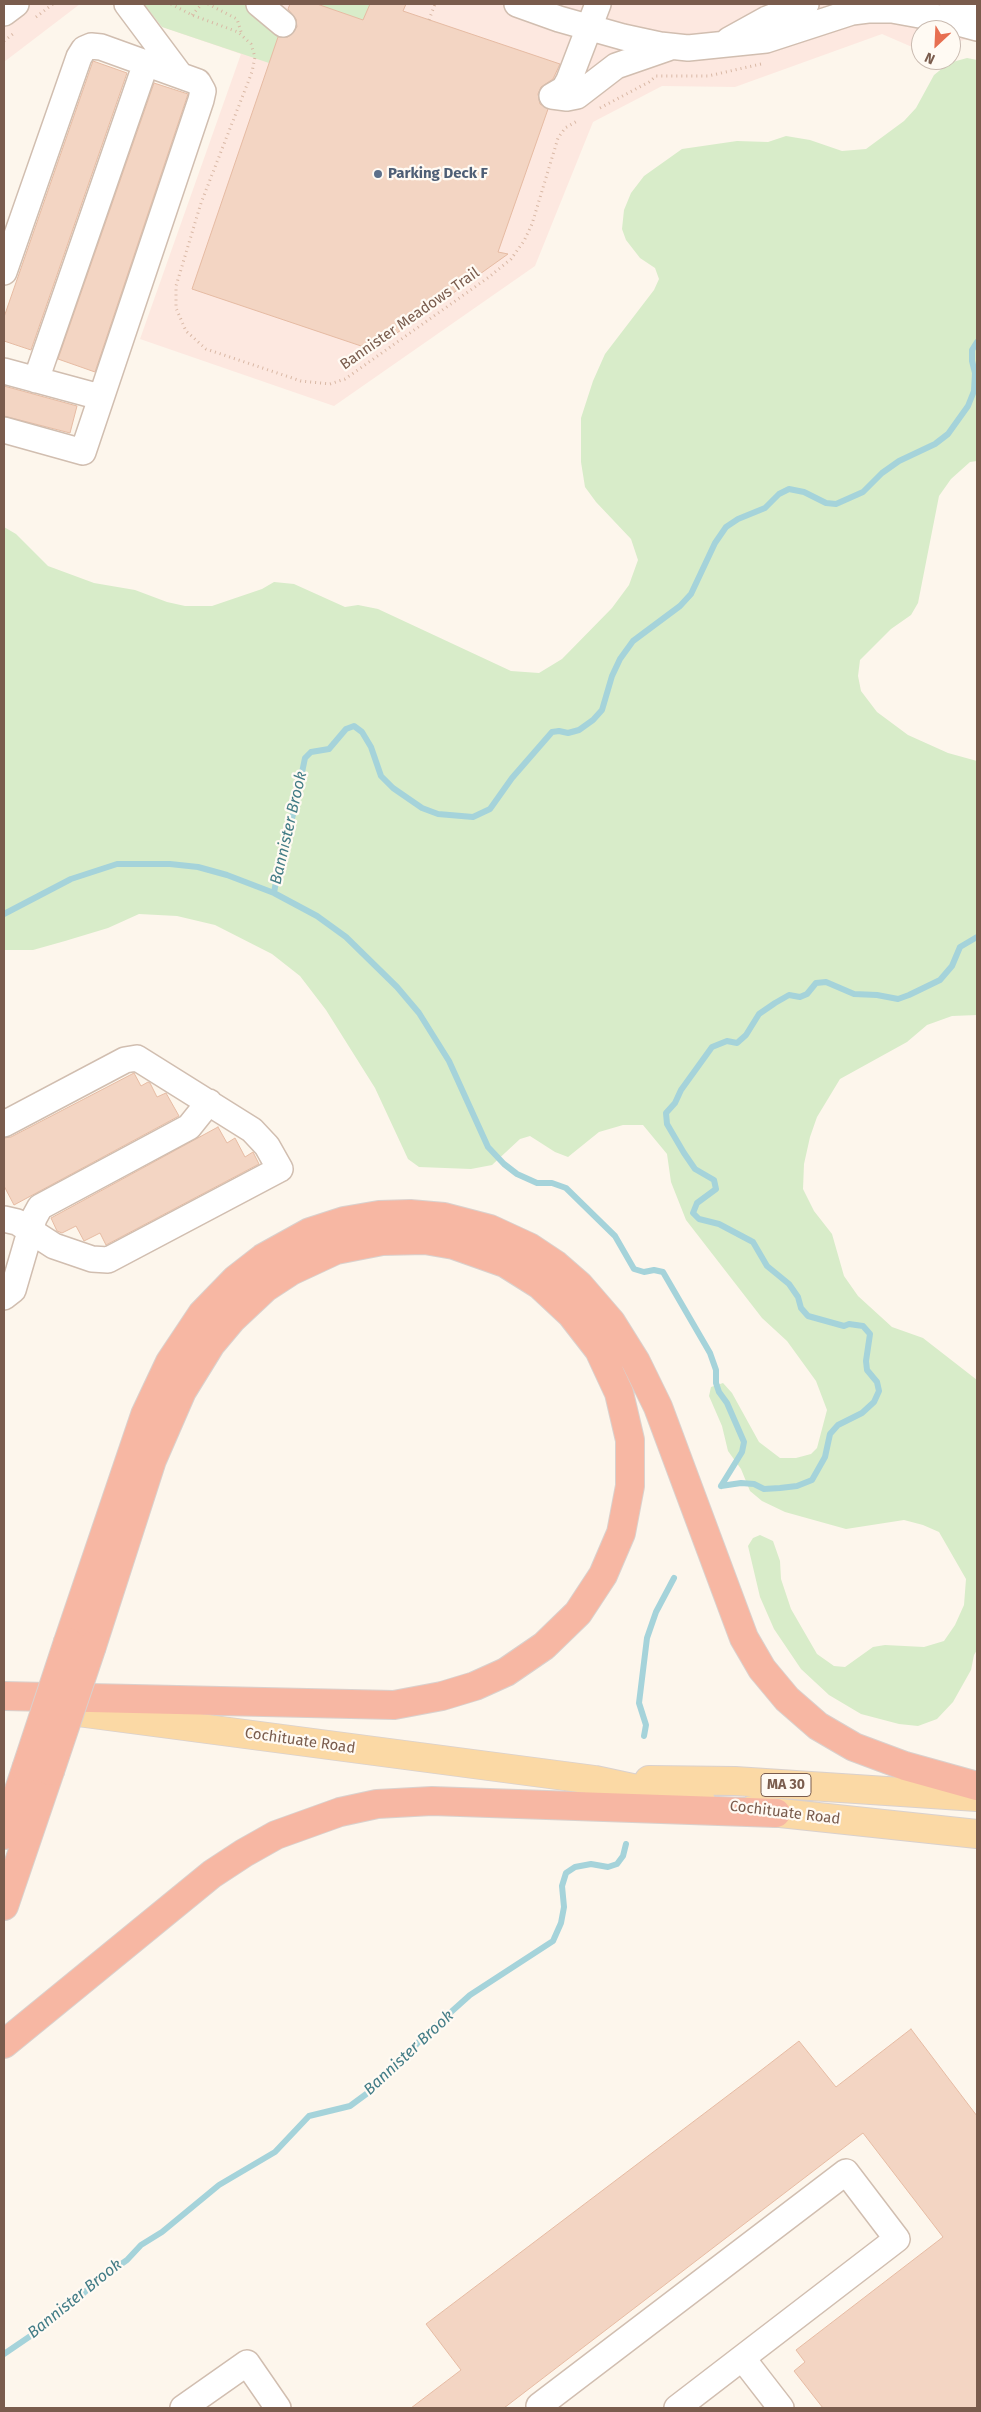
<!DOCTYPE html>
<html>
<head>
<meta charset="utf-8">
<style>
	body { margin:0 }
	#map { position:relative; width:981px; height:2412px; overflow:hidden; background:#fdf6ec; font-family:"Fira Sans",sans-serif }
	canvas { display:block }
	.frame { position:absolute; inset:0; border:5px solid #7a5c4d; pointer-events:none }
	.north { position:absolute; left:911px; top:20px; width:50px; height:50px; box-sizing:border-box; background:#fffaf3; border:1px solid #cabbb1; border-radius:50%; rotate:205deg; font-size:14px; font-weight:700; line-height:20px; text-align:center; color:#7a5c4d }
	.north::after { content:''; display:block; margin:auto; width:18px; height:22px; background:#e76f51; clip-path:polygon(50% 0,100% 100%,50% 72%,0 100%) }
</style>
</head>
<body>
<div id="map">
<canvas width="981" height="2412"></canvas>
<div class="frame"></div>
<div class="north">N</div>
</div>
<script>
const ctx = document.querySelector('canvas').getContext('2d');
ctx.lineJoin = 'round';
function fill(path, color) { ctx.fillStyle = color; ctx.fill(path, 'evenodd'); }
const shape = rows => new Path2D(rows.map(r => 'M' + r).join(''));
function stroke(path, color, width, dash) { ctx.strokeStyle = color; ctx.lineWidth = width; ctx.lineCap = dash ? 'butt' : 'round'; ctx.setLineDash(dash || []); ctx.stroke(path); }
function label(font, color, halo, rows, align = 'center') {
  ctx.font = font + ' "Fira Sans",sans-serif'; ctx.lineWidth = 4.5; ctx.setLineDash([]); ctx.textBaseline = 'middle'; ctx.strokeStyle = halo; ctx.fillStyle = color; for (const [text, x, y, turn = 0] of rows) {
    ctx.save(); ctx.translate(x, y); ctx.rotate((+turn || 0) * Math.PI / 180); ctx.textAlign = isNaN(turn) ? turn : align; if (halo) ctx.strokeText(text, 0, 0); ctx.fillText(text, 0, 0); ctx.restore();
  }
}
const commercial = shape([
	[4,4,80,4,4,62],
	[144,4,977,4,977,37,951,43,951,30,921,30,921,49,919,50,882,34,735,87,662,86,593,122,535,266,334,406,140,339,241,54,162,27]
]);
const green = shape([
	[144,4,245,4,261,23,279,36,269,63,162,27],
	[317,4,370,4,363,20],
	[967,58,977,60,977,461,970,462,951,479,939,496,918,603,911,615,891,629,860,660,858,676,861,691,877,712,908,735,948,753,977,761,977,1015,952,1016,927,1025,907,1042,840,1079,817,1117,810,1137,804,1164,803,1189,814,1211,832,1234,844,1276,858,1296,892,1327,923,1338,977,1380,977,1650,974,1655,971,1670,953,1702,937,1719,918,1726,899,1724,861,1714,829,1695,801,1669,774,1629,760,1597,748,1546,753,1538,760,1535,773,1541,780,1561,781,1579,791,1609,817,1654,834,1666,845,1667,873,1647,885,1645,924,1647,944,1641,955,1625,964,1605,966,1579,939,1532,923,1525,904,1520,846,1529,785,1512,762,1501,750,1491,741,1469,728,1451,722,1426,709,1396,711,1387,723,1383,732,1393,759,1442,780,1458,796,1458,811,1454,817,1448,827,1410,816,1381,787,1341,762,1318,686,1220,671,1182,667,1154,643,1125,623,1125,599,1132,568,1157,555,1152,530,1136,520,1139,492,1165,471,1169,419,1167,408,1159,375,1088,326,1010,300,976,272,954,215,925,177,916,139,914,108,928,65,941,33,950,4,950,4,527,16,534,48,566,94,583,135,590,167,602,185,606,212,606,262,589,274,582,294,584,345,607,358,605,378,609,511,671,539,673,562,659,612,608,629,585,638,560,631,539,596,502,585,487,581,462,581,418,593,381,605,354,654,290,659,279,655,268,640,258,626,240,622,229,624,210,631,193,644,176,682,149,737,141,768,142,786,136,810,140,842,151,866,149,904,121,916,108,934,75,949,63]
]);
const stream = shape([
	[4,914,71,879,117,864,170,864,198,867,227,875,274,893],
	[721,1486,742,1452,744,1442,727,1403,719,1392,716,1383,716,1370,710,1353,663,1272,654,1270,644,1272,634,1269,615,1236,566,1188,552,1183,537,1183,517,1174,504,1164,488,1147,449,1061,419,1013,397,987,346,937,317,916,274,893,278,870,294,811,305,758,311,752,329,749,346,729,354,726,362,732,371,747,381,776,393,788,422,808,438,814,473,817,490,809,512,778,552,732,559,731,568,733,579,730,593,720,602,710,612,676,620,659,633,641,680,606,691,594,715,543,726,527,738,519,765,508,779,494,789,489,804,492,826,503,836,504,863,492,882,473,899,461,935,444,948,434,968,406,974,391,975,373,972,361,972,350,977,342],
	[721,1486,741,1483,754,1484,764,1489,780,1488,797,1486,812,1480,825,1457,830,1434,838,1425,862,1413,874,1402,879,1391,877,1382,867,1370,866,1361,870,1334,863,1326,849,1324,844,1326,808,1316,801,1308,798,1297,789,1284,767,1266,753,1242,719,1224,699,1219,693,1213,697,1203,716,1189,714,1180,695,1169,684,1153,667,1124,666,1113,675,1103,681,1090,712,1047,727,1041,737,1043,746,1035,759,1014,775,1003,789,995,800,997,807,994,816,983,826,982,854,994,877,995,898,999,909,995,940,980,952,966,960,947,977,937],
	[644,1736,646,1725,639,1703,647,1638,656,1612,674,1578],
	[4,2354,48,2324,101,2278,127,2260,141,2245,162,2232,219,2185,275,2152,309,2116,350,2106,369,2092,388,2077,422,2038,470,1995,553,1941,561,1923,564,1907,562,1886,566,1873,575,1867,591,1864,608,1867,617,1864,623,1856,626,1844]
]);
const building = shape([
	[290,4,317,4,363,20,370,4,406,4,403,11,560,64,553,79,541,87,538,94,540,104,548,109,498,252,508,254,373,350,192,289,278,37,288,37,297,27,296,19,288,9,290,4],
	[93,61,127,73,31,350,4,341,4,317,93,61],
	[154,83,188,94,95,372,58,359,154,83],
	[4,386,77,406,70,433,4,416,4,386],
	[134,1073,141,1086,148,1082,150,1083,157,1097,166,1093,179,1116,14,1205,4,1186,4,1138,11,1137,134,1073],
	[218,1127,227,1143,235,1138,245,1157,253,1152,259,1164,106,1245,100,1233,84,1241,76,1226,62,1233,57,1231,51,1218,218,1127],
	[911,2029,977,2116,977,2408,823,2408,794,2371,805,2362,796,2350,943,2237,863,2133,504,2408,411,2408,461,2370,426,2324,755,2075,799,2041,836,2087,911,2029]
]);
const path = shape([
	[171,4,192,15,238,32,251,44,255,57,252,72,201,203,176,286,176,308,186,331,206,349,301,381,330,384,345,379,489,277,511,259,524,241,532,224,558,138,565,128,579,120],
	[208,4,237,19,242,35],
	[192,15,202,4],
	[36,17,53,4],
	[429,20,435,4],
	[4,41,13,34],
	[600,108,649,82,656,76,708,76,761,64]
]);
const minor = shape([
	[127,4,180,75],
	[259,4,283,24],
	[517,4,559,19,623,37,660,45,688,48,766,40,852,12,868,10,892,10,925,16],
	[911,8,925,16,940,18,959,13,970,4],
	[4,13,16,4],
	[940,18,977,28],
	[729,40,767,19,806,4],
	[552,96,567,98,577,96,616,66,668,48],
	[552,96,564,89,569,80,598,4],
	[4,272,79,57,84,49,91,46,101,47,198,82,203,91,201,100,83,452,4,430],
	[4,371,100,397],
	[36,380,146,63],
	[4,1124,125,1060,137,1058,252,1130,267,1146,280,1169,108,1260,92,1259,54,1246,17,1222,4,1219],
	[4,1297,13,1290,34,1218,40,1207,189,1127,209,1102],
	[743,2359,781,2408],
	[183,2408,247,2363,278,2408],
	[540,2408,539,2406,846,2172,897,2239,677,2408]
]);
const major = shape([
	[47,1708,595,1780,702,1803],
	[649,1780,735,1781,977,1797],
	[752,1810,977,1834]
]);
const highway = shape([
	[68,1642,145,1415,170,1362,202,1314,236,1279,263,1258,310,1232,344,1221,379,1215,410,1214,444,1217,490,1229,529,1247,556,1265,579,1285,611,1322,636,1362,658,1407,744,1638,762,1669,787,1699,818,1726,854,1747,905,1766,977,1786],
	[4,1696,394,1705,442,1696,475,1686,506,1672,544,1646,578,1613,603,1575,621,1533,630,1486,630,1440,619,1393,599,1350,571,1314,540,1285,505,1263,454,1245,425,1240,382,1241,336,1250,291,1271,265,1288,232,1319,211,1344,182,1391,152,1460,92,1646],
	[4,1835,26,1769],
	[4,1906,50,1771],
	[4,2044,212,1874,244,1853,276,1835,340,1812,377,1804,432,1801,776,1813]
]);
const highwayBridge = shape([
	[26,1769,68,1642],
	[50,1771,92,1646]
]);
const markers = [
	[378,174,5,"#5c6f8a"]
];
const shields = [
	[786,1785,50]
];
const shieldNames = [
	["MA 30",786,1785]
];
const serviceNames = [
	["Parking Deck F",388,174]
];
const streetNames = [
	["Bannister Meadows Trail",410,319,-35],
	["Cochituate Road",300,1741,8],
	["Cochituate Road",785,1813,7]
];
const waterNames = [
	["Bannister Brook",289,828,-77],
	["Bannister Brook",409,2053,-43],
	["Bannister Brook",75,2299,-39]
];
fill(commercial, '#fde8e0');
fill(green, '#d8ecc9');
stroke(stream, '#a5d3da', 6);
fill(building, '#f3d5c3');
stroke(building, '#e6bba3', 1);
stroke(minor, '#d1beb0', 28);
stroke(major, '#dad1cd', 30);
stroke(highway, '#dad1cd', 30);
stroke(path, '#d9b8a5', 3, [1, 4]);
stroke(minor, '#fff', 25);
stroke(major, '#fbd9a5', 28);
stroke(highway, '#f7b7a3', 28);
stroke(highwayBridge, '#dad1cd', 30, []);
stroke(highwayBridge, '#f7b7a3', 28);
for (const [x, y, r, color] of markers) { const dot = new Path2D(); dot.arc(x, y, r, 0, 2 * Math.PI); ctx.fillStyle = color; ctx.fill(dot); stroke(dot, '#fffaf3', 2); }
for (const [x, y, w] of shields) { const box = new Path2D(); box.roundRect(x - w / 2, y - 11.5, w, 23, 4); ctx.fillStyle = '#fffaf3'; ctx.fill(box); stroke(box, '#7a5c4d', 1); }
label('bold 14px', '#7a5c4d', null, shieldNames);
label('bold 15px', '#4e5e75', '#fffaf3', serviceNames, 'left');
label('15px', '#7a5c4d', '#fffaf3', streetNames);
label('italic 16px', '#437c86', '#fffaf3', waterNames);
</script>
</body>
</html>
